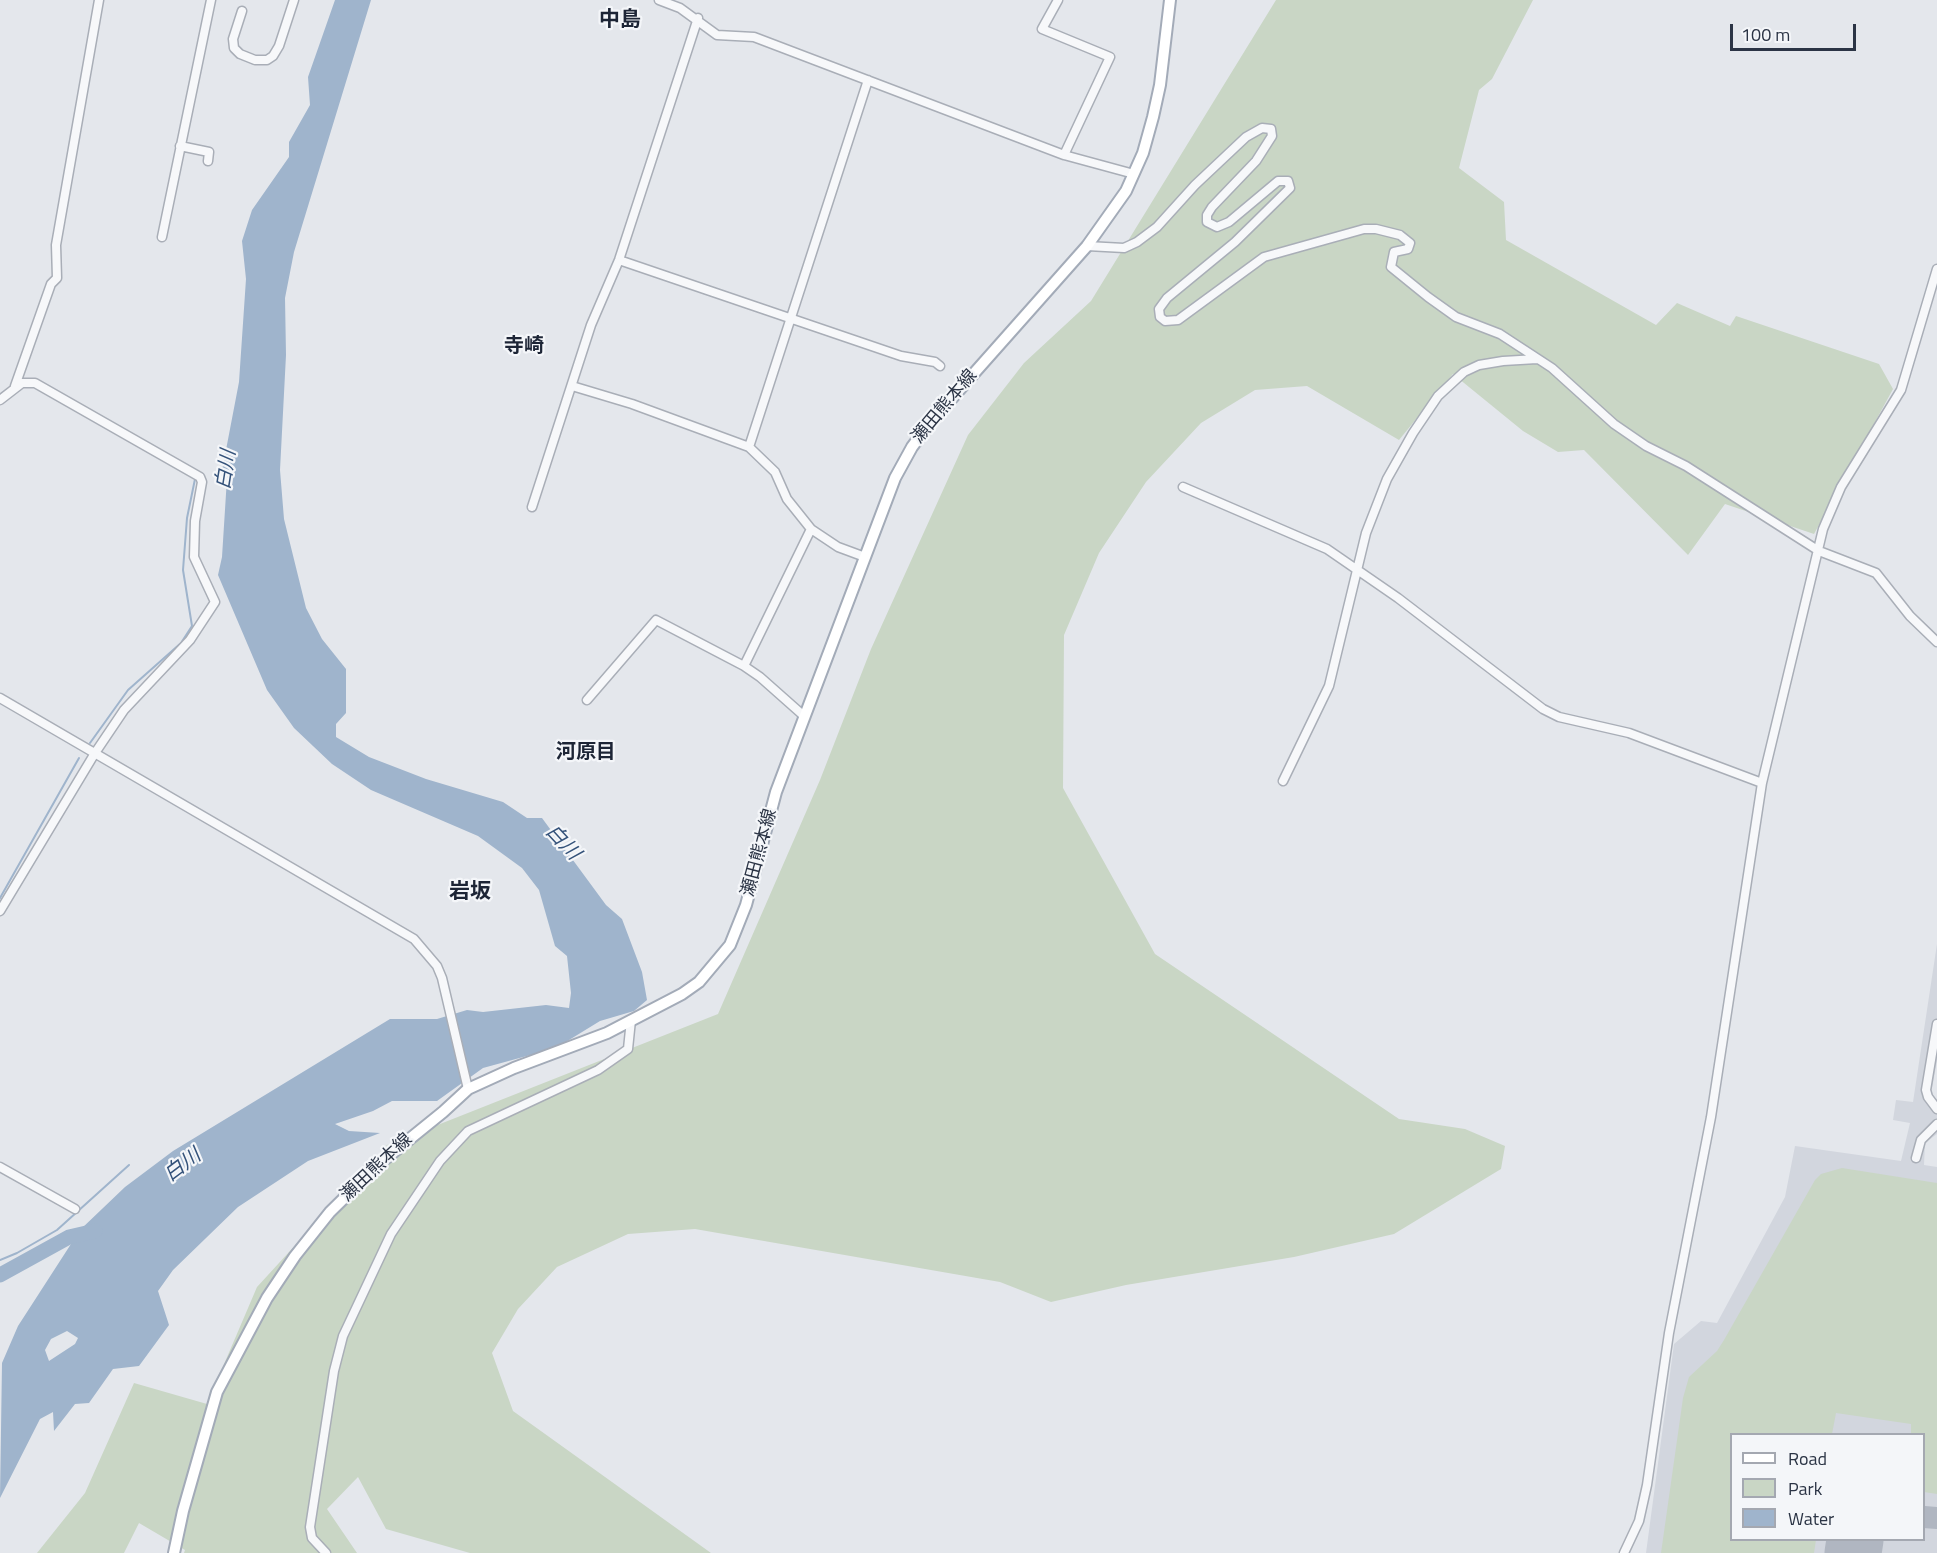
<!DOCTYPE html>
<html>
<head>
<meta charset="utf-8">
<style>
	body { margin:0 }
	#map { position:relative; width:1937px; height:1553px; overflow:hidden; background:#e4e7ec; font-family:"Titillium Web",sans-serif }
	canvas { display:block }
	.legend { position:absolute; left:1730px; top:1433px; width:195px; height:108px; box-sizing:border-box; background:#f4f6f9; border:2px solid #a4a8b1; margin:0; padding:8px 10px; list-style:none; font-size:18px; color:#2b3445 }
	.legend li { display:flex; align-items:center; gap:12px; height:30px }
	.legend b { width:30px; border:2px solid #a4a8b1 }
	.scale { position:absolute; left:1730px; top:24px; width:126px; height:27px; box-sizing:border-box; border:3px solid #2b3445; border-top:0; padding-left:8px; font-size:18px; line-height:21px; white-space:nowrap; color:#2b3445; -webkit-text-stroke:4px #f4f6f9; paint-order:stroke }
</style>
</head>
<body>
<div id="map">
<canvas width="1937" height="1553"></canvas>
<ul class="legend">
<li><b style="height:8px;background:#fff"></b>Road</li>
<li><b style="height:16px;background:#c9d6c5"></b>Park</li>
<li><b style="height:16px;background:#9fb4cc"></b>Water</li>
</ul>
<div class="scale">100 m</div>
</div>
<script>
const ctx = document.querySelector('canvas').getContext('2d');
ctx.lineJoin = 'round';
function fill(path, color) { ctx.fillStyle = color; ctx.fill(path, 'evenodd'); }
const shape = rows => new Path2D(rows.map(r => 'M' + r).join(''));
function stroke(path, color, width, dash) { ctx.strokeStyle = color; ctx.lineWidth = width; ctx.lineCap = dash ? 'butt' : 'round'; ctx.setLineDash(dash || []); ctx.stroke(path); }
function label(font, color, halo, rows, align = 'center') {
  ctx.font = font + ' "Titillium Web","Noto Sans JP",sans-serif'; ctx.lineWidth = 4.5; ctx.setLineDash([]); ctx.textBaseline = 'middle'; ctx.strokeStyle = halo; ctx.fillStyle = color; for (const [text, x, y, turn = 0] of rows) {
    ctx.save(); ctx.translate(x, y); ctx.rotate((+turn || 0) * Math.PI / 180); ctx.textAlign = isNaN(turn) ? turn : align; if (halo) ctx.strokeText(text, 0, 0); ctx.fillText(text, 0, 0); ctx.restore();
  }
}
const built = shape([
	[1937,944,1937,1061,1931,1094,1937,1102,1937,1134,1925,1143,1924,1165,1937,1167,1937,1553,1646,1553,1674,1344,1701,1321,1717,1323,1785,1197,1795,1146,1901,1161,1910,1123,1893,1120,1896,1100,1913,1102],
	[1732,1434,1924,1434,1924,1540,1732,1540]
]);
const green = shape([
	[1276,0,1533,0,1492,79,1479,90,1459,168,1504,202,1506,240,1656,325,1677,303,1730,326,1736,316,1879,364,1893,389,1814,534,1725,504,1688,555,1584,450,1558,452,1523,431,1453,374,1399,440,1307,386,1255,390,1201,423,1146,482,1099,553,1064,635,1063,788,1155,954,1399,1119,1465,1129,1505,1146,1501,1169,1394,1234,1294,1257,1126,1285,1051,1302,1000,1282,695,1229,628,1234,557,1267,518,1309,492,1353,513,1411,711,1553,470,1553,386,1529,358,1477,327,1509,357,1553,184,1553,185,1550,139,1523,124,1553,37,1553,85,1493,134,1383,207,1404,257,1287,387,1145,718,1014,820,780,871,649,968,435,1024,363,1091,301],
	[1842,1168,1937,1183,1937,1494,1924,1492,1924,1434,1911,1434,1911,1424,1836,1413,1832,1434,1732,1434,1732,1540,1816,1540,1814,1553,1661,1553,1683,1398,1689,1377,1717,1351,1724,1340,1815,1180,1821,1174]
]);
const water = shape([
	[335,0,371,0,294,252,285,298,286,355,280,470,284,519,306,608,322,639,346,669,346,713,336,724,336,737,369,757,426,779,503,802,527,818,542,818,606,905,622,919,642,972,647,1000,634,1011,600,1021,556,1048,483,1068,437,1101,392,1101,373,1111,335,1124,349,1131,380,1133,308,1161,238,1207,173,1270,158,1291,169,1325,139,1366,113,1369,89,1403,75,1404,54,1431,53,1412,40,1419,0,1498,2,1363,18,1326,80,1230,125,1187,173,1151,390,1019,437,1019,467,1010,483,1012,546,1005,569,1008,571,993,567,956,555,946,539,890,522,868,478,836,371,790,332,764,294,728,267,690,218,575,222,557,227,478,221,476,239,382,246,279,242,241,252,210,289,157,289,142,310,105,308,77],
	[67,1331,78,1338,75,1344,49,1361,45,1350,51,1339]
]);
const stream = shape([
	[90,743,128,690,181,643,192,626,183,570,187,518,195,479],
	[0,898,79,758],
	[0,1260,17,1253,57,1230,129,1165]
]);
const river = shape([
	[0,1275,69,1237,95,1231]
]);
const taxiway = shape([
	[1924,1517,1937,1518],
	[1855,1553,1868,1540]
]);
const runway = shape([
	[1853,1553,1855,1540]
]);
const minor = shape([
	[659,0,680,8,717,35,754,37,1064,155,1134,174],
	[1058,0,1042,29,1110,57,1064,155],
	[242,11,233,39,234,48,240,54,255,60,267,60,273,56,279,46,294,0],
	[180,146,209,152,208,161],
	[162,237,211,0],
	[1087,246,1124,248,1137,242,1157,227,1195,185,1246,137,1262,128,1271,129,1272,136,1256,161,1212,207,1207,215,1207,222,1217,227,1229,222,1278,181,1288,181,1290,188,1235,242,1167,298,1159,309,1160,317,1165,321,1178,320,1264,257,1364,229,1376,229,1400,235,1410,243,1408,249,1394,252,1391,267,1428,297,1456,317,1500,334,1552,368,1614,424,1646,446,1686,466,1819,551,1876,573,1910,616,1937,642],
	[619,260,901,356,935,362,940,366],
	[15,386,51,284,57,278,56,245,99,0],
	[572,386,632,404,749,447,775,472,787,499,811,529,838,547,865,557],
	[0,400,22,383,35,383,200,477,202,482,195,521,194,557,215,602,190,640,124,710,95,753,0,911],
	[749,447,868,80],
	[1183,487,1327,549,1398,598,1543,709,1559,717,1629,733,1762,783],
	[532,507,591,325,619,260,698,18],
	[744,666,811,529],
	[0,698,414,939,437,966,442,978,468,1089],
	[587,700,656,620,744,666,760,677,804,716],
	[1283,781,1329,686,1366,533,1387,479,1413,433,1438,396,1464,372,1479,365,1503,361,1537,359],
	[1937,1024,1926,1090,1928,1097,1937,1109],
	[1916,1158,1921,1140,1937,1124],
	[0,1167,75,1209],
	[326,1553,312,1538,310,1527,334,1371,343,1336,391,1234,440,1161,468,1131,598,1070,628,1049,631,1020],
	[1624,1553,1639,1521,1647,1485,1669,1333,1711,1117,1762,783,1823,529,1841,487,1901,390,1937,269]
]);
const major = shape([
	[174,1553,183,1511,217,1392,267,1298,295,1256,330,1212,380,1163,443,1112,468,1089,514,1068,607,1033,682,994,699,982,730,945,746,905,776,792,895,478,912,447,929,424,1087,246,1126,191,1143,153,1153,117,1160,85,1170,0]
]);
const streetNames = [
	["瀬田熊本線",945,407,-50],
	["瀬田熊本線",760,853,-75],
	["瀬田熊本線",377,1168,-43]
];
const neighbourhoodNames = [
	["寺崎",524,347],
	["河原目",586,753]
];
const waterNames = [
	["白川",227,470,-81],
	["白川",562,843,47],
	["白川",183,1166,-37]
];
const quarterNames = [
	["中島",620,21],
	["岩坂",470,893]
];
fill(built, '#d2d6de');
fill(green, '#c9d6c5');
fill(water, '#9fb4cc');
stroke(stream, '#9fb4cc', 2);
stroke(river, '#9fb4cc', 15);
stroke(taxiway, '#b0b6c1', 22);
stroke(runway, '#b0b6c1', 57);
stroke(minor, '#a9aeb7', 11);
stroke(major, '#a3abb8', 14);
stroke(minor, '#f7f8fa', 8);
stroke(major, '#fff', 10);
label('18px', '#2b3445', '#f4f6f9', streetNames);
label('bold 20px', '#1d2536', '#f4f6f9', neighbourhoodNames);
label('italic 20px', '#34527a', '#f4f6f9', waterNames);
label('bold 21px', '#1d2536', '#f4f6f9', quarterNames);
</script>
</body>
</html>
